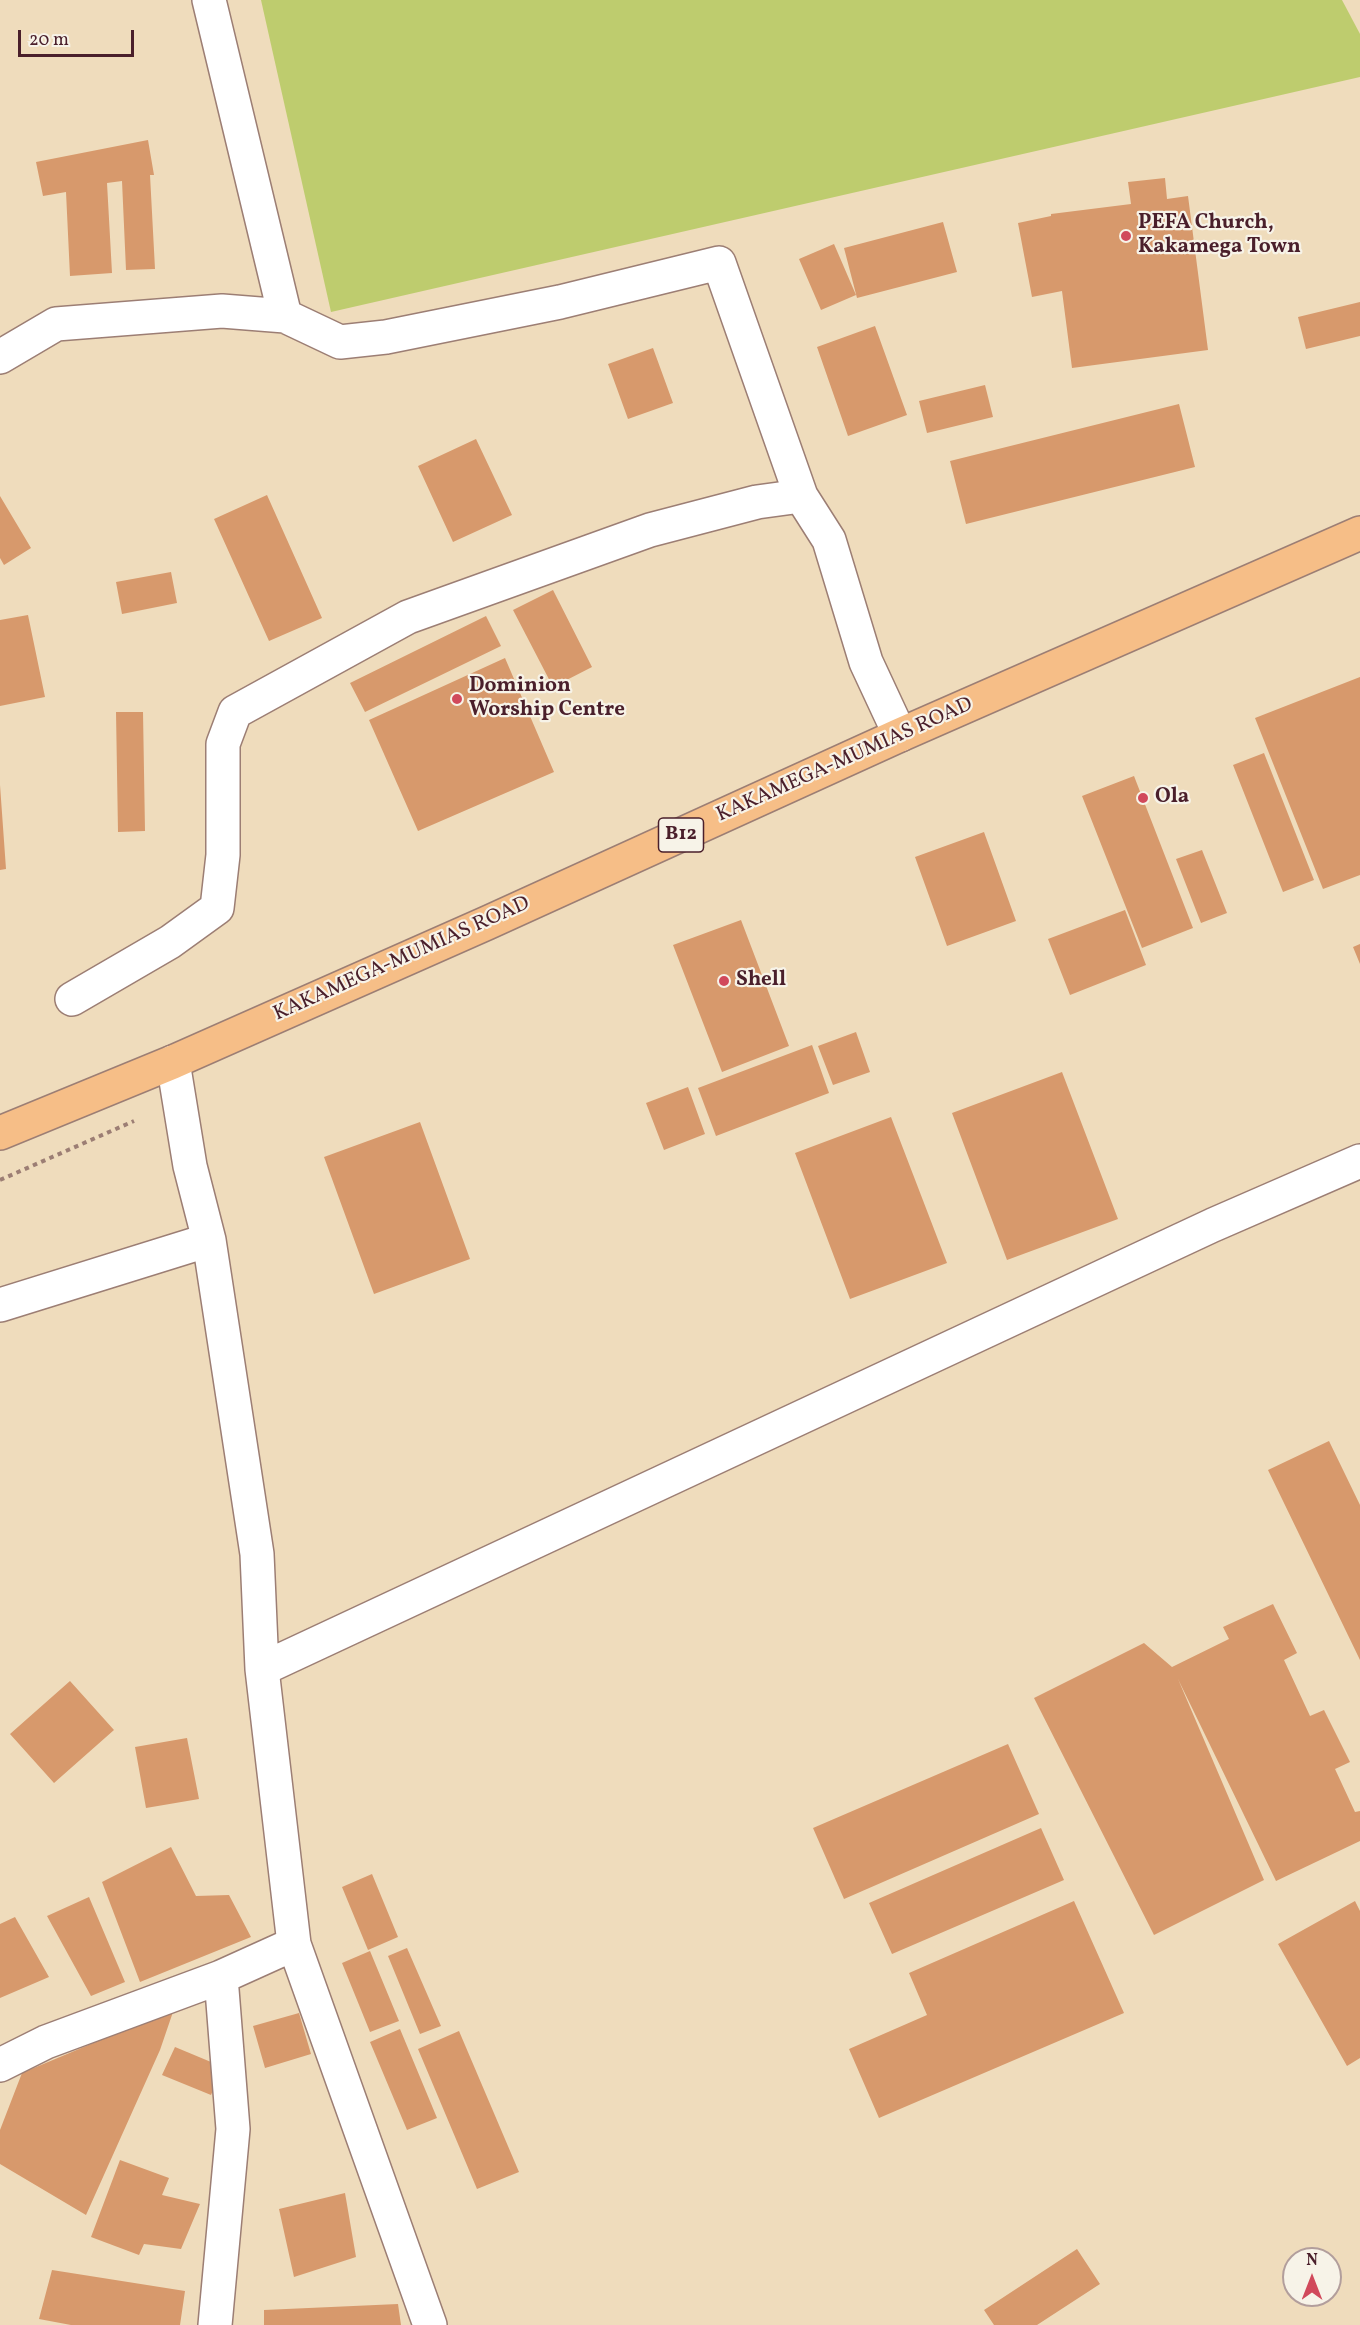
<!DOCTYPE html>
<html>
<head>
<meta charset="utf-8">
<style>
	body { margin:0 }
	#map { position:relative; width:1360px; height:2325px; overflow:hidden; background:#efdcbc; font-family:Vollkorn,serif }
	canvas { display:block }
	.north { position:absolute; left:1282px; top:2247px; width:60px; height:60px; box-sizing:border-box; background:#f7f3e8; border:2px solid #b29e9c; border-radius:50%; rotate:0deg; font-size:16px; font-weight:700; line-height:24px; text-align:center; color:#4a1f2b }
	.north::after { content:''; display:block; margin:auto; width:21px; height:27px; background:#d1495b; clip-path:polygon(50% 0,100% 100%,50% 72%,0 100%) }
	.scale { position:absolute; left:18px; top:30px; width:116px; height:27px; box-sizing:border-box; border:3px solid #4a1f2b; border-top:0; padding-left:8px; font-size:18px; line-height:21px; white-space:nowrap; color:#4a1f2b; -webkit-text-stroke:4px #f7f3e8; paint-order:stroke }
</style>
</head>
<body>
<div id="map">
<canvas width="1360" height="2325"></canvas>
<div class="north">N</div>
<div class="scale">20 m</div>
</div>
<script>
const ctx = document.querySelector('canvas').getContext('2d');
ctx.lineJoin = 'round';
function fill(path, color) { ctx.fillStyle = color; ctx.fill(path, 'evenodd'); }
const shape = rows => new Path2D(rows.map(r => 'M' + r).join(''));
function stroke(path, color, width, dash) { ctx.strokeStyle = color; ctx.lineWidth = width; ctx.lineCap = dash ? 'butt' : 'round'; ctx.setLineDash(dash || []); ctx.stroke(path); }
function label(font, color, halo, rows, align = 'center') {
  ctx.font = font + ' Vollkorn,serif'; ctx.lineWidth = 4.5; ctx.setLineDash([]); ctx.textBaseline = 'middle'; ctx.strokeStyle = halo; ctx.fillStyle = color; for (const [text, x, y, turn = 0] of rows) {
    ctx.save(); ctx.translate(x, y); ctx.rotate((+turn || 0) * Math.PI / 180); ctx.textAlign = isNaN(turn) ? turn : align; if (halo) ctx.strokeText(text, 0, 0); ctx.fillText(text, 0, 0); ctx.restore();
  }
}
const green = shape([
	[261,0,1342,0,1360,34,1360,77,331,312]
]);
const building = shape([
	[148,140,154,175,150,175,155,269,126,270,122,181,107,183,112,273,70,276,66,192,43,196,36,162],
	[1165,178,1167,199,1188,196,1208,350,1072,368,1062,291,1032,297,1018,223,1051,216,1051,214,1131,204,1128,182],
	[943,222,957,272,857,298,844,248],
	[834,244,856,295,821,310,799,259],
	[1360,302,1360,336,1306,349,1298,317],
	[875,326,907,415,848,436,817,347],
	[653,348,673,403,628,419,608,364],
	[985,385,993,417,927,433,919,401],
	[1179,404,1195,467,966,524,950,461],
	[476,439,512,515,453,542,418,466],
	[267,495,322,618,269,641,214,519],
	[0,496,31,548,4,565,0,558],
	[171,572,177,603,122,614,116,582],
	[553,590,592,667,553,687,513,610],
	[28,615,45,697,0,706,0,620],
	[486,616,501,646,365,712,350,683],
	[505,658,554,772,418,831,369,720],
	[1360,677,1360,875,1323,889,1255,718],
	[116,712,143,712,145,831,118,832],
	[1264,753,1314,880,1283,892,1233,765],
	[1134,776,1193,928,1142,948,1082,796],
	[0,785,6,869,0,870],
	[984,832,1016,921,947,946,915,857],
	[1202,850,1227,913,1201,923,1176,859],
	[1125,910,1146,965,1070,995,1048,939],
	[741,920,789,1046,722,1072,673,945],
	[1360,944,1360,964,1353,947],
	[856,1032,870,1072,833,1085,818,1046],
	[812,1045,829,1093,716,1136,698,1088],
	[1062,1072,1118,1219,1007,1260,952,1113],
	[688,1087,705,1134,664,1150,646,1103],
	[891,1117,947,1263,850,1299,795,1153],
	[420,1122,470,1259,374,1294,324,1157],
	[1329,1441,1360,1505,1360,1660,1268,1470],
	[1273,1604,1297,1653,1284,1660,1310,1716,1324,1710,1350,1762,1335,1769,1355,1812,1360,1811,1360,1841,1276,1881,1178,1679,1264,1880,1154,1935,1034,1698,1144,1643,1172,1667,1229,1639,1223,1627],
	[70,1681,114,1730,54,1783,10,1734],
	[187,1738,199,1799,146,1808,135,1747],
	[1008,1744,1039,1814,844,1899,813,1828],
	[1041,1828,1064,1880,892,1954,869,1903],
	[171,1847,196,1896,229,1895,251,1937,140,1982,102,1882],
	[372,1874,398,1937,368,1950,342,1887],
	[89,1897,125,1982,91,1996,47,1916],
	[1074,1901,1124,2013,879,2118,849,2049,927,2015,909,1973],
	[1355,1901,1360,1911,1360,2058,1347,2066,1278,1944],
	[15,1917,49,1977,0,1998,0,1924],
	[407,1948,441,2026,420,2034,388,1956],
	[370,1951,399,2021,370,2032,342,1963],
	[174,2009,160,2050,86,2215,0,2164,0,2130,22,2073],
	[299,2013,311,2054,265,2068,253,2026],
	[400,2029,437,2118,407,2130,370,2042],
	[459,2031,519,2172,477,2189,418,2049],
	[175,2047,223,2067,211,2095,162,2075],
	[120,2160,169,2178,162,2195,200,2204,181,2249,144,2244,139,2255,91,2237],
	[345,2193,356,2257,294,2277,279,2209],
	[1077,2249,1100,2284,1037,2325,994,2325,984,2310],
	[52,2270,185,2291,180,2325,71,2325,39,2319],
	[398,2304,401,2325,264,2325,264,2310]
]);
const path = shape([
	[0,1180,134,1121]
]);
const minor = shape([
	[209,0,285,316],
	[0,357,56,324,222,311,285,316,340,342,386,337,560,302,719,263,801,496],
	[72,999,170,942,217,908,223,855,223,744,235,712,408,617,650,530,757,502,801,496,829,540,866,662,900,735],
	[173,1062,190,1166,209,1240,257,1554,262,1669,294,1944,430,2325],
	[0,1305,209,1240],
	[262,1669,1213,1225,1360,1161],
	[0,2065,46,2042,221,1977,294,1944],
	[215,2325,233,2129,221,1977]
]);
const trunk = shape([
	[0,1133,173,1062,487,923,900,735,1360,533]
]);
const markers = [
	[1126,236,6,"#d1495b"],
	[457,699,6,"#d1495b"],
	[1143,798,6,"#d1495b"],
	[724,981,6,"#d1495b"]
];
const shields = [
	[681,835,45]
];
const shieldNames = [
	["B12",681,835]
];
const poiNames = [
	["PEFA Church,",1138,224],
	["Kakamega Town",1138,248],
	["Dominion",469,687],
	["Worship Centre",469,711],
	["Ola",1155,798],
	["Shell",736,981]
];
const streetNames = [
	["KAKAMEGA-MUMIAS ROAD",845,761,-24],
	["KAKAMEGA-MUMIAS ROAD",402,960,-24]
];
fill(green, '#becc6e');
fill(building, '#d7996c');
stroke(minor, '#9c7e74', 36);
stroke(trunk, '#9c7e74', 36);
stroke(path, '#9c7e74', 4, [4.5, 4.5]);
stroke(minor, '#fff', 33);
stroke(trunk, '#f6be87', 33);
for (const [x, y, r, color] of markers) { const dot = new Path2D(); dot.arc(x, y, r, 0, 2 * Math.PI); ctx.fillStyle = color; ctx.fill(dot); stroke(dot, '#f7f3e8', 2); }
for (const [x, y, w] of shields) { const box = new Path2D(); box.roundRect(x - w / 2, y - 17, w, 34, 4.5); ctx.fillStyle = '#f7f3e8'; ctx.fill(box); stroke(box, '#4a1f2b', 1.5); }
label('bold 20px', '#4a1f2b', null, shieldNames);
label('bold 21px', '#4a1f2b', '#f7f3e8', poiNames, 'left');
label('21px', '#4a1f2b', '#f7f3e8', streetNames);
</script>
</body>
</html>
